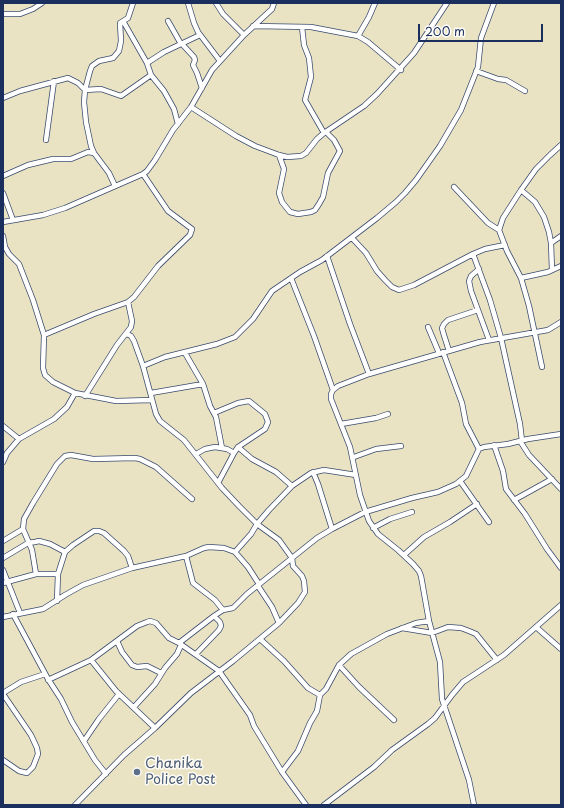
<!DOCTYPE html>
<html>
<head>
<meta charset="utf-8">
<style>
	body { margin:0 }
	#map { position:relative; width:564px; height:808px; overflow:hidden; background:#e9e3c3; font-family:"Playpen Sans",sans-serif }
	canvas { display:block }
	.frame { position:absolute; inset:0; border:4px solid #1b2f5e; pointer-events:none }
	.scale { position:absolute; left:418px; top:24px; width:125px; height:18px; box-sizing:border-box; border:2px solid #1b2f5e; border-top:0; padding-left:5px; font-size:12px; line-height:14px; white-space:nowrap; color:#1b2f5e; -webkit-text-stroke:3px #fdfcf7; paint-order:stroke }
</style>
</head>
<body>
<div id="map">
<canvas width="564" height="808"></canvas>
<div class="frame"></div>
<div class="scale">200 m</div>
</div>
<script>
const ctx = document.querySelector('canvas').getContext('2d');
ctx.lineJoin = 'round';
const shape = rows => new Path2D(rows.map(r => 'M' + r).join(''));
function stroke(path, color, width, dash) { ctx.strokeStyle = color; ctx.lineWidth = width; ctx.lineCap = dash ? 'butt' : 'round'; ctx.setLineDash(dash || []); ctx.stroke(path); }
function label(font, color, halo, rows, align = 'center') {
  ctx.font = font + ' "Playpen Sans",sans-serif'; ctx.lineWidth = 3; ctx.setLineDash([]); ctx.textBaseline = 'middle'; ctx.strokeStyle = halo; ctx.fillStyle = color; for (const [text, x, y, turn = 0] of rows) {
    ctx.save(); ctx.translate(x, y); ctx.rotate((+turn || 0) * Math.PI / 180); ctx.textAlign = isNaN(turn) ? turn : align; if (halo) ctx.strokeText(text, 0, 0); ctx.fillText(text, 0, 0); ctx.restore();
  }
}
const minor = shape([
	[188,3,194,23,198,32,220,61],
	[216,3,223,14,244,35],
	[3,14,20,14,33,9,42,3],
	[123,21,147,63],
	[168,21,181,44],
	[253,26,311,27,358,36,368,42,401,70],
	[302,27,304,45,309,58,311,77,305,100,324,133],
	[358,36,369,17,375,3],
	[182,44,194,57,195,60,193,65,197,73,202,88],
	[476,71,498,79,506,80,525,91],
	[3,98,20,91,68,78,78,83,85,90,101,89,121,96,151,75],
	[191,107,236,136,255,146,279,155,287,157,301,156,306,153,317,139,324,133,364,106,377,94,414,53,447,3],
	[178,124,174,109,164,91,151,75,147,63,164,52,200,35],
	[46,140,54,81],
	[279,155,284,169,279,193,282,202,290,212,298,214,311,212,315,210,319,204,323,197,328,173,340,151,334,140,326,132],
	[3,176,28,165,53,159,71,159,88,152,94,153],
	[115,186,109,173,94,153,91,146,86,122,84,102,85,90,90,71,92,66,99,61,113,58,119,51,121,41,120,23,128,18,133,3],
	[454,187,488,223,499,230],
	[521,190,535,202,544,217,549,232,551,243,552,270],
	[3,193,13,220],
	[3,222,43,215,65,208,143,174,147,171,155,160,173,130,191,107,212,70,244,35,272,9,274,3],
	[3,236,5,247,9,254,19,264,33,300,44,335,43,368,45,375,53,382,75,393,116,401,152,400],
	[352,238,366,253,377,271,385,280,392,287,399,290,414,285,473,254,485,249,505,245],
	[551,243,561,236],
	[473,254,490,300,501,338,520,424,522,441],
	[327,256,350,324,369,374],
	[479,269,471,276,469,281,471,291,489,340],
	[291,278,314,336,333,390],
	[521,278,548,272,561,266],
	[428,327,439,353],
	[44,335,94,314,128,302,134,297,158,266,190,235,192,229,168,211,143,174],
	[449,351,443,332,442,328,444,324,448,320,478,310],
	[443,352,462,403,466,424,479,449],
	[185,353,203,384,210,406,216,417,222,448],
	[143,366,165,357,217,344,235,337,253,319,272,291,300,272,322,260,377,218,396,202,405,193,416,180,440,146,461,110,478,67,481,38,494,3],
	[542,367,529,306,521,278,507,251,499,230,503,218,521,190,536,169,550,155,561,145],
	[151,393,203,384],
	[85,396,117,345,131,327,132,321,128,302],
	[214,413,238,403,249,401,265,414,268,422,265,429,238,447,234,453,218,483],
	[341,424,376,418,388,414],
	[3,426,19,439],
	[520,441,529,455,561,489],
	[494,445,503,471,506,489,525,514,547,549,561,568],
	[238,447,252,459,276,472,292,486],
	[196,454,205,449,215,447,227,449,234,453],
	[354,457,376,449,401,446],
	[3,462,7,453,19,439,54,419,67,407,75,393],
	[313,472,318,484,332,529],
	[460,481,489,522],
	[514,500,552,479],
	[373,528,390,519,412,512],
	[3,541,23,529],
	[235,552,251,534,257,524,269,510,292,486,311,473,324,470,356,475],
	[404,555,424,537,450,522,477,504],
	[186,556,193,583,215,600,223,610],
	[3,558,28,543,35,542,39,541,50,544,65,552],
	[3,570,20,613],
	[36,574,32,550,23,529,24,519,33,503,57,464,65,456,71,455,93,459,135,458,140,459,156,467,192,499],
	[3,583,36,574,58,574],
	[258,586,272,607,279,623],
	[57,601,58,574,65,552,73,545,94,531,99,531,104,533,124,551,128,556,132,568],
	[13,614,48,679,61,699,72,722,95,760,106,774],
	[3,617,43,609,65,595,83,585,132,568,186,556,204,548,209,547,224,548,235,552,248,567,259,584],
	[536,627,561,649],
	[402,628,432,633,448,627,461,628,469,631,476,634,497,660],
	[260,639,284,661,308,688,320,695,326,689,339,665,351,654,387,634,416,623,429,621],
	[117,641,122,652,132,665,137,667,147,666,161,673],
	[179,643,219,671,250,715,254,726,282,772,306,805],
	[196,654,219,630,221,626,220,622,214,616],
	[91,660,116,691,155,728],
	[339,665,359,687,394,720],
	[48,680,91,660,137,626,147,622,150,621,156,623,169,638,179,643,214,616,223,610,233,608,247,594,317,538,332,529,365,512,412,498,438,492,456,484,466,476,479,449,484,447,508,444,528,439,561,434],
	[3,693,21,682,45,674],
	[3,694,31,735,37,748,38,754,33,767,27,773,19,771,3,760],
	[134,707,155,684,165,668,177,654,181,645],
	[84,741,99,719,119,694],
	[282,772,298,751,310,723,317,711,320,695],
	[75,805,124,755,155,728,191,693,233,661,279,623,298,603,305,592,304,581,302,576,293,566,292,558,279,540,257,524,239,506,222,488,184,440,160,421,156,414,143,366,134,341,131,336,127,334],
	[324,805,374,767,392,750,428,724,435,718,452,695,463,682,504,655,561,605],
	[474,805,469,780,442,699,440,662,429,621,421,576,419,571,413,564,398,550,378,534,369,521,360,495,350,447,331,399,331,394,333,390,338,386,369,374,480,342,548,330,561,322]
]);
const markers = [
	[137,772,4,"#5c6f8a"]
];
const serviceNames = [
	["Chanika",145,764],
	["Police Post",145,780]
];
stroke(minor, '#3a4a6d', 6);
stroke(minor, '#fff', 4.5);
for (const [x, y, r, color] of markers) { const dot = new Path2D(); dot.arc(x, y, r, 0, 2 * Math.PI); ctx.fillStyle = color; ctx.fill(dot); stroke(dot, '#fdfcf7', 1.5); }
label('14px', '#4e5e75', '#fdfcf7', serviceNames, 'left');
</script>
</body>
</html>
